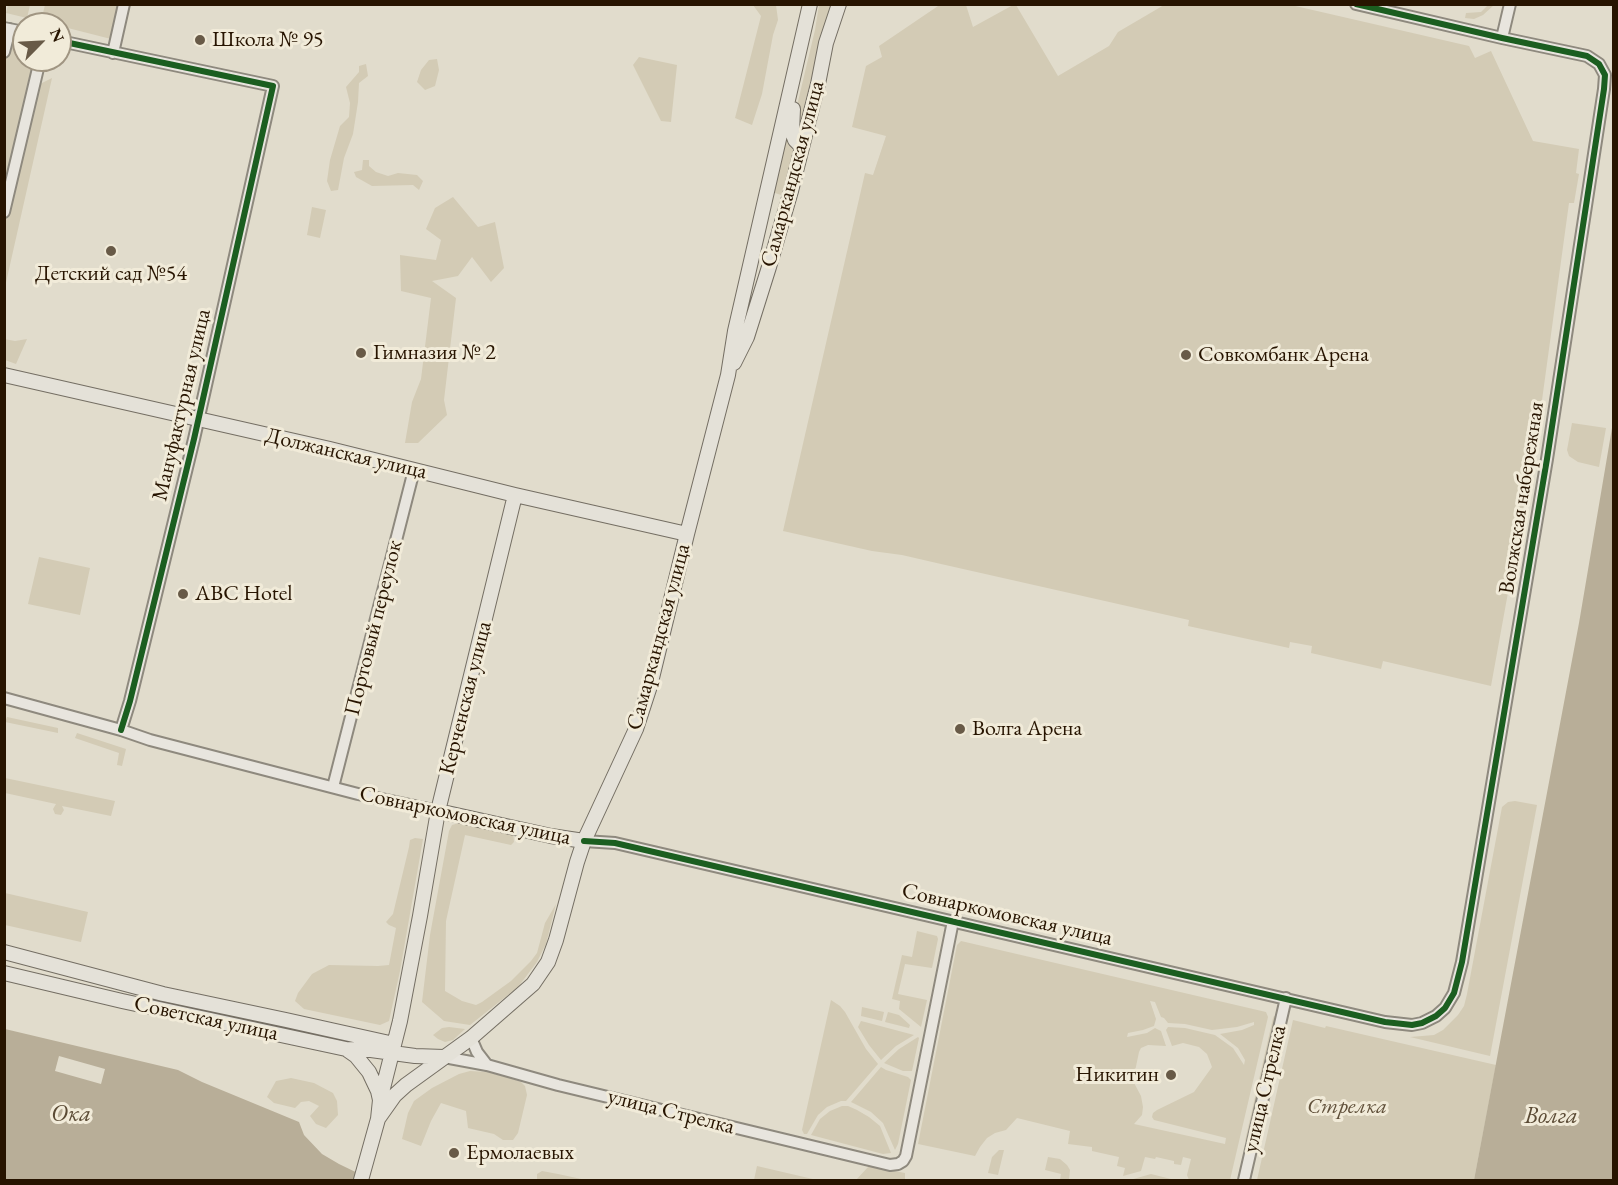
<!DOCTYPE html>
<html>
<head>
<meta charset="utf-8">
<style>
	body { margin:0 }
	#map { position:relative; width:1618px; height:1185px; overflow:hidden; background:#e1dccc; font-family:"EB Garamond",serif }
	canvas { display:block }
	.frame { position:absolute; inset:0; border:6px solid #271400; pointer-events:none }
	.north { position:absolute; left:12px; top:12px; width:60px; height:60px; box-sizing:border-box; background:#f1ebd9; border:2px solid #a09582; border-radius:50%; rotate:66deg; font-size:16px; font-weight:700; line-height:24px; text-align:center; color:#271400 }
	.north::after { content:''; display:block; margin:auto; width:21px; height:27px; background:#685a47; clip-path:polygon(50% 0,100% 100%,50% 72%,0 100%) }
</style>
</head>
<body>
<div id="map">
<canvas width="1618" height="1185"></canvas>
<div class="frame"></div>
<div class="north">N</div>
</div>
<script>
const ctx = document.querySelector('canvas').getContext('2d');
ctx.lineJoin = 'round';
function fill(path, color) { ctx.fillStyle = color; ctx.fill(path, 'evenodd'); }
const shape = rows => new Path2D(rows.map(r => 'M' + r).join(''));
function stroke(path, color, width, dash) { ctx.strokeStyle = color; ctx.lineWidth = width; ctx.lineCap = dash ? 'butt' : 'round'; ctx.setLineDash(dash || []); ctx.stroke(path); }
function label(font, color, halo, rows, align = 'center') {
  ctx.font = font + ' "EB Garamond",serif'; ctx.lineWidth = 6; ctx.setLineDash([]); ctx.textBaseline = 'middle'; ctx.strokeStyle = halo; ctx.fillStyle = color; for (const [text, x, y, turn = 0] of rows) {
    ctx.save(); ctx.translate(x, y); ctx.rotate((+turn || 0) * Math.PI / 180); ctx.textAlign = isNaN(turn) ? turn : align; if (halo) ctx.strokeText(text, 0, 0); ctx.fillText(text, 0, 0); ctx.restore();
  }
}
const green = shape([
	[941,4,966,5,973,27,1013,5,1016,5,1058,76,1109,46,1118,32,1164,5,1291,5,1469,46,1475,58,1491,51,1533,141,1579,149,1576,173,1579,174,1574,203,1569,203,1539,422,1491,686,1383,661,1381,669,1311,653,1312,646,1290,642,1289,648,1188,626,1189,620,941,564,902,555,872,551,783,531,865,173,873,175,886,136,852,127,866,66,882,57,879,46],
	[8,5,30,5,27,18,6,13],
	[45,5,119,5,111,39,60,26,60,24,52,24,41,21],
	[753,5,776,5,778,20,773,35,762,94,752,125,735,118,761,16],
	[819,5,831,5,801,127,797,124,795,114,815,30],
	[1488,5,1494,5,1483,15,1474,19,1465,18,1466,13,1481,12],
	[5,31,24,36,24,60,44,60,38,85,52,78,5,287],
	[639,57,677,65,671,122,661,121,633,65],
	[437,59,439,70,435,86,425,90,417,82,421,70,429,60],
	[366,64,368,76,359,83,358,102,353,134,344,158,338,190,331,191,327,181,330,160,340,126,349,117,350,103,346,87,359,72,359,66],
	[785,139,792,149,796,151,784,196,772,192],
	[363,160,369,160,369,166,376,172,388,176,398,173,417,175,423,181,419,190,413,185,372,186,356,177,354,172,362,170],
	[453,197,478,227,495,222,504,268,491,282,472,257,458,276,432,281,456,298,444,400,447,415,418,443,405,443,412,402,421,379,431,298,401,291,400,255,436,260,441,240,426,229,435,208],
	[312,207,326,210,320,238,307,235],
	[4,339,15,341,27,339,16,364,5,360],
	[1572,423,1606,428,1599,467,1578,462,1569,456,1567,450],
	[39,557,90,568,80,615,28,604],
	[7,717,58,728,58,733,5,722],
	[77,733,126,749,122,766,117,765,119,753,75,738],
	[5,778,115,801,111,816,62,806,64,810,61,815,55,814,53,809,56,804,5,793],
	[1515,801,1537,805,1490,1056,1410,1037,1434,1035,1443,1030,1458,1015,1464,1006,1467,994,1502,807,1508,802],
	[462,822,513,832,514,842,511,845,465,835,446,921,445,991,462,1001,476,1005,482,1002,511,981,531,961,537,953,545,923,556,904,546,944,537,962,518,987,470,1025,444,1021,422,1002,430,935,449,831,452,825],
	[415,838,423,839,400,971,389,1021,380,1025,304,1009,295,1001,298,993,312,974,329,965,378,966,389,965,396,928,389,925,386,922,393,914,409,847,410,840],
	[5,893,88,912,81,942,5,925],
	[917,931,937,936,938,939,932,968,905,964,898,994,927,1000,921,1027,899,1009,900,1001,892,999,902,955,912,957],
	[961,941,1266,1012,1268,1017,1230,1180,1189,1180,1187,1175,1191,1159,1183,1157,1181,1165,1174,1164,1174,1161,1156,1157,1155,1159,1145,1157,1141,1171,1123,1176,1125,1168,1117,1166,1119,1157,1092,1151,1092,1147,1068,1144,1070,1131,1017,1118,1006,1130,995,1133,987,1138,980,1147,975,1156,918,1144,957,945],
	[1150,1001,1155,1002,1161,1017,1164,1018,1168,1023,1185,1024,1212,1030,1237,1027,1254,1022,1254,1025,1242,1030,1220,1034,1238,1048,1245,1060,1244,1065,1233,1048,1215,1035,1185,1028,1168,1027,1166,1030,1172,1046,1183,1043,1199,1047,1207,1054,1212,1067,1194,1092,1157,1110,1153,1113,1152,1117,1154,1120,1226,1138,1225,1144,1134,1124,1142,1115,1143,1107,1141,1096,1133,1081,1139,1052,1141,1048,1148,1045,1166,1046,1161,1031,1155,1028,1147,1033,1127,1037,1128,1033,1143,1030,1154,1026,1156,1019],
	[831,1000,840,1006,845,1012,866,1049,878,1064,846,1101,841,1101,827,1107,818,1115,807,1134,804,1134,802,1130],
	[862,1007,884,1012,882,1021,861,1016],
	[888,1012,899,1015,910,1025,909,1028,885,1022],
	[1274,1016,1277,1016,1249,1139,1245,1141,1273,1018],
	[1293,1020,1325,1028,1326,1026,1496,1065,1474,1180,1257,1180],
	[861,1021,865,1022,914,1035,896,1046,881,1060,869,1045,858,1027],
	[449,1027,465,1029,453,1040,445,1042,438,1039,433,1035,442,1028],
	[918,1037,919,1038,912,1071,903,1071,884,1063,899,1049],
	[881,1067,886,1070,908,1077,911,1080,898,1144,895,1150,883,1123,871,1112,851,1102],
	[470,1071,487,1072,510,1078,521,1082,525,1086,527,1095,518,1133,513,1140,503,1140,494,1134,468,1128,466,1111,441,1103,431,1121,421,1146,402,1139,408,1113,414,1101,432,1088,459,1074],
	[291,1078,314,1083,333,1093,337,1101,338,1115,326,1128,316,1124,310,1116,319,1106,309,1101,301,1102,295,1108,274,1103,267,1097,276,1081],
	[842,1106,848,1106,857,1110,869,1117,880,1126,891,1153,883,1154,811,1135,820,1119,830,1111],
	[999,1150,1004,1150,998,1175,988,1173,992,1157],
	[1048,1157,1060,1159,1067,1165,1070,1170,1069,1180,1060,1180,1061,1174,1045,1170],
	[757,1166,817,1180,754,1180],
	[869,1166,905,1173,905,1180,856,1180],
	[542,1171,558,1174,586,1180,537,1180,537,1174],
	[1151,1174,1171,1179,1174,1180,1151,1179,1150,1180,1130,1180]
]);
const water = shape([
	[1613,422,1613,1180,1474,1180,1579,623],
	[5,1029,178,1070,202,1082,299,1122,304,1135,322,1154,339,1164,372,1180,5,1180]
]);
const pier = shape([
	[59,1056,105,1069,101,1084,55,1071]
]);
const minor = shape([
	[4,28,24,32],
	[1502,38,1510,4],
	[60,41,273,86,194,439,130,701,121,730],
	[4,52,10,29],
	[113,53,124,4],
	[4,212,40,60],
	[4,698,121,730,150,740,358,794,438,811],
	[333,787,414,470],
	[584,841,615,843,1385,1022,1412,1025,1422,1023,1436,1016,1445,1008,1454,993,1462,962,1547,459,1604,89,1605,75,1599,64,1587,56,1502,38,1356,4],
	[471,1038,477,1052,487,1065],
	[444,1057,487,1065,558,1085,890,1165,898,1164,903,1161,906,1156,953,921],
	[1244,1180,1286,998]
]);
const major = shape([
	[793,109,792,132,795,140,802,147],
	[734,363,747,337,769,267,791,191,818,84,826,43,839,4],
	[4,375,330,449,515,495,687,534],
	[438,811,551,836,584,841],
	[4,952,163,994,286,1020,394,1044],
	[4,973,122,1001,346,1049,356,1056,369,1072,378,1091,380,1100],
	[346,1049,371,1050,415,1056,444,1057],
	[378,1119,395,1095,406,1085,471,1038,533,984,548,962,556,940,577,862,584,841,636,729,650,686,687,534,728,375,735,331,810,4],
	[361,1180,378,1119,380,1100,400,1021,420,916,438,811,515,495]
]);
const cycleway = shape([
	[60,41,273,86,194,439,130,701,121,730],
	[584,841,615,843,1385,1022,1412,1025,1422,1023,1436,1016,1445,1008,1454,993,1462,962,1547,459,1604,89,1605,75,1599,64,1587,56,1502,38,1356,4]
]);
const markers = [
	[200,40,6,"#685a47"],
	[111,251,6,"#685a47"],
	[361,353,6,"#685a47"],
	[1186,355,6,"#685a47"],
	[183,594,6,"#685a47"],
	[960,729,6,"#685a47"],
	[1171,1075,6,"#685a47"],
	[454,1153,6,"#685a47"]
];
const poiNames = [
	["Школа № 95",212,40],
	["Детский сад №54",111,274,"center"],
	["Гимназия № 2",373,353],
	["Совкомбанк Арена",1198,355],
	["ABC Hotel",195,594],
	["Волга Арена",972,729],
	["Никитин",1159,1075,"right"],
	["Ермолаевых",466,1153]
];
const streetNames = [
	["Самаркандская улица",793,174,-75],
	["Мануфактурная улица",182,405,-77],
	["Должанская улица",346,454,13],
	["Волжская набережная",1522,498,-81],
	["Портовый переулок",374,628,-76],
	["Самаркандская улица",659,637,-75],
	["Керченская улица",466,698,-76],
	["Совнаркомовская улица",465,816,12],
	["Совнаркомовская улица",1007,915,13],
	["Советская улица",206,1019,12],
	["улица Стрелка",1265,1089,-77],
	["улица Стрелка",671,1112,14]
];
const parkNames = [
	["Стрелка",1347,1107]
];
const waterNames = [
	["Ока",71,1114],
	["Волга",1551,1116]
];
fill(green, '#d3cbb5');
fill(water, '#b8ae98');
fill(pier, '#e1dccc');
stroke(minor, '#8e897e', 14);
stroke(major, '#746e63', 16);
stroke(minor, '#e8e5de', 10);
stroke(major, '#e4e1d8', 14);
stroke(cycleway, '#1b5e20', 6);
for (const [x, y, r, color] of markers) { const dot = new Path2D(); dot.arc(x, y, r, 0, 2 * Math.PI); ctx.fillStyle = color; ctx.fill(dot); stroke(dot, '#f1ebd9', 2); }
label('22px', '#271400', '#f1ebd9', poiNames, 'left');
label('22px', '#271400', '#f1ebd9', streetNames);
label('italic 22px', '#5f4f39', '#f1ebd9', parkNames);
label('italic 24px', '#5a4a34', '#f1ebd9', waterNames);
</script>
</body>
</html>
